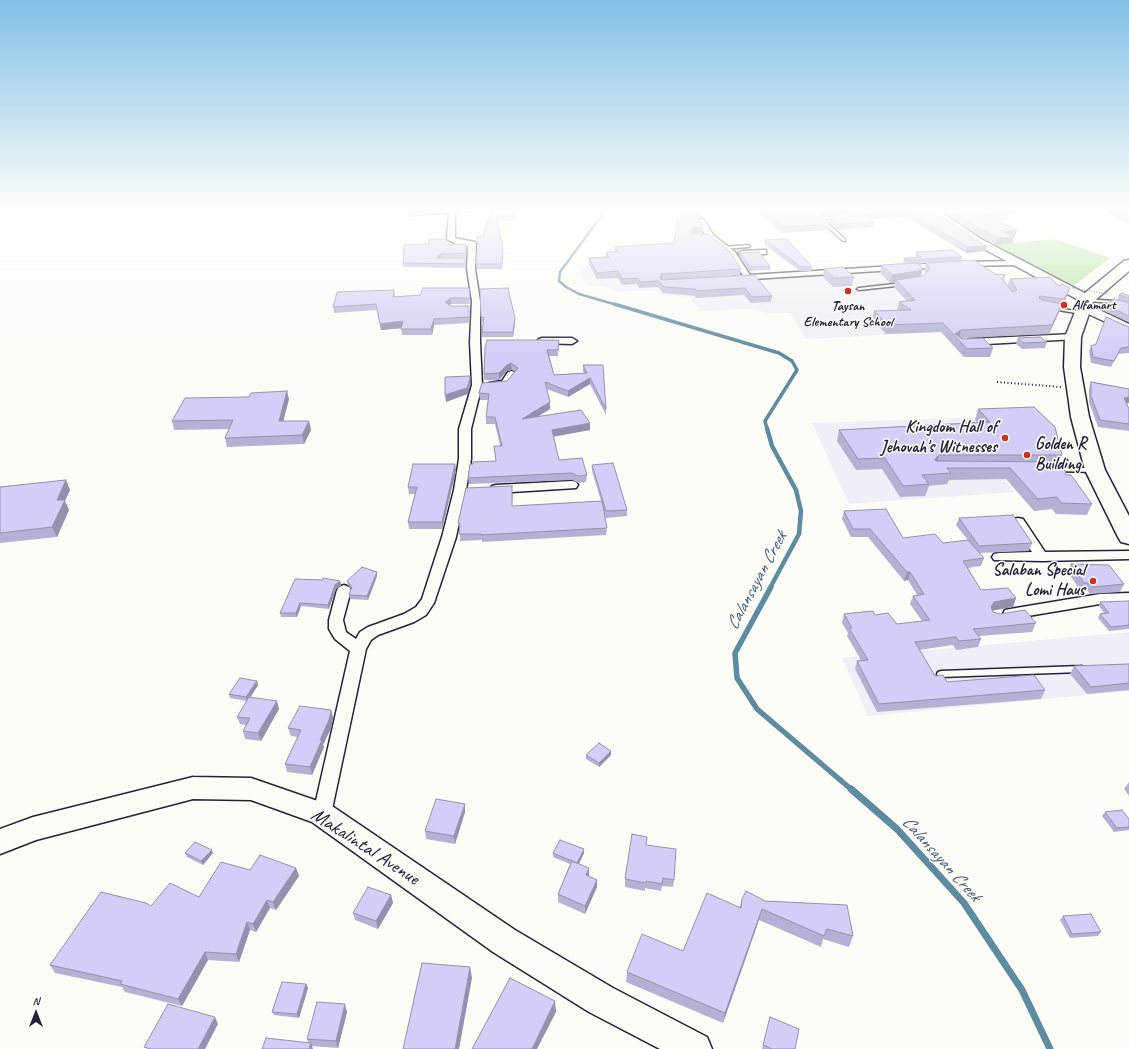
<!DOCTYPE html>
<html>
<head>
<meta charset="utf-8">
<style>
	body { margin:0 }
	#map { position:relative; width:1129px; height:1049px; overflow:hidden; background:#fdfcf7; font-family:Caveat,sans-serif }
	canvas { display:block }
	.north { position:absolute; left:16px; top:993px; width:40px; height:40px; -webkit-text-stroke:3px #fdfcf7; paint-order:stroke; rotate:0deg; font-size:11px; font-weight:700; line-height:16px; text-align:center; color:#22223b }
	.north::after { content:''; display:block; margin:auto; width:14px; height:18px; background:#22223b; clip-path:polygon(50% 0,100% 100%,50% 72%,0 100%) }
</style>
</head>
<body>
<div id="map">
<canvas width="1129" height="1049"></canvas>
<div class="north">N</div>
</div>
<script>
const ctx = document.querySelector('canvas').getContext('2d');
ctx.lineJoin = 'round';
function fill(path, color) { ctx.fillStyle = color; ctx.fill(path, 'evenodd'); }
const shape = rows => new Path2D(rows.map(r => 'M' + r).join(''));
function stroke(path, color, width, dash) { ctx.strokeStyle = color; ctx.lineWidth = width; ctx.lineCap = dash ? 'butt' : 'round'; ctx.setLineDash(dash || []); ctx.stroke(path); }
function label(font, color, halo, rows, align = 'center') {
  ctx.font = font + ' Caveat,sans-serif'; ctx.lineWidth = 3; ctx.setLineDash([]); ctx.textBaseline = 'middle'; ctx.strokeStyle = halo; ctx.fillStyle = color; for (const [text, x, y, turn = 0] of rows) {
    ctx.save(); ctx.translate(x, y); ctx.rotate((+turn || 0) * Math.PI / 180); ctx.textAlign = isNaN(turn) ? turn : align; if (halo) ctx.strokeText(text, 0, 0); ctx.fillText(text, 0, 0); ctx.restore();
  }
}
const built = shape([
	[677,248,702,255,729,280,930,267,948,283,1023,280,961,331,806,339,790,313,766,313,752,309,701,311,689,297,661,295,655,290,618,292,605,286,587,286,579,274,587,264,598,262,599,256,610,256,612,251],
	[1044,415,1052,445,1066,471,999,472,1014,492,849,504,812,423],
	[1129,632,1129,691,868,716,842,658]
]);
const green = shape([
	[1054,239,1110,258,1072,287,991,245]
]);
const streamFar4 = shape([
	[607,208,560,272,559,281,566,287,579,294,617,305]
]);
const streamFar3 = shape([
	[614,304,779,353,792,361,797,370,765,421,767,429]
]);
const streamFar2 = shape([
	[767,428,772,446,796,490,801,511,799,534,770,588]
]);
const streamFar1 = shape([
	[771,587,735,653,737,678,757,709,852,790]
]);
const stream = shape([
	[851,789,897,829,964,903,1022,990,1050,1049]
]);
const river = shape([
	[1103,208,1120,208,1129,213,1129,224,1124,222,1105,211,1103,208]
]);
const pathFar1 = shape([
	[421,245,431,242]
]);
const path = shape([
	[997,382,1061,387]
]);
const lane = shape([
	[452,210,454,211,453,212,412,215,410,214,412,213,452,210],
	[835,215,837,216,836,217,826,219,825,221,845,239,845,241,843,241,821,221,824,217,835,215],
	[748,245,750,246,749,247,723,249,721,248,723,247,748,245],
	[903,283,905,283,905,285,859,290,857,289,859,288,903,283],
	[1086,299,1113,301,1129,305,1129,308,1113,303,1088,301,1086,301,1086,299],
	[1050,307,1082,312,1084,313,1082,314,1052,309,1050,308,1050,307],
	[1057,468,1094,468,1097,470,1094,472,1055,471,1054,470,1055,469,1057,468],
	[1081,666,1084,667,1085,669,1084,671,1081,672,941,677,938,676,937,674,938,672,941,671,1081,666]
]);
const street = shape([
	[447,208,483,208,480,210,455,211,455,238,475,242,476,244,475,269,480,301,480,342,482,385,471,429,471,459,466,490,456,537,434,603,426,615,414,622,378,635,371,640,366,649,331,814,329,820,322,822,315,820,313,814,350,651,335,639,329,629,329,620,337,590,339,587,344,585,349,587,351,590,343,620,346,632,356,639,360,632,368,627,404,614,416,607,422,599,442,537,454,490,459,459,459,429,472,385,470,342,472,301,467,269,468,246,456,244,447,239,449,211,447,208],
	[702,219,704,220,713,235,735,252,750,275,941,263,945,265,941,267,737,280,734,280,734,276,743,275,729,256,707,238,698,221,702,219],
	[763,250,766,250,766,254,742,255,738,253,742,251,763,250],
	[1017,261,1021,263,1020,265,961,266,957,264,961,262,1017,261],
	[1073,334,1078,337,1076,339,969,345,964,342,969,339,1073,334],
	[542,338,572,338,577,341,572,344,539,343,537,341,539,339,542,338],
	[512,371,517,374,509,386,493,388,488,385,489,383,502,381,508,372,512,371],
	[572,481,576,482,578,485,576,488,496,493,492,492,490,489,492,486,496,485,572,481],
	[1018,518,1023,519,1045,552,1129,551,1129,559,1042,561,994,560,992,557,994,554,999,553,1032,552,1012,522,1013,519,1018,518],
	[1129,593,1129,603,1100,604,1010,619,1005,618,1003,614,1005,610,1010,609,1100,594,1129,593]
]);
const secondary = shape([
	[924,208,935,208,981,239,1092,297,1094,300,1092,303,1084,303,973,243,924,208],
	[1085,303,1129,324,1129,333,1080,310,1079,307,1080,304,1085,303],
	[193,777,251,778,332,806,515,930,613,988,707,1037,712,1049,660,1049,589,1012,493,952,312,822,251,800,193,799,36,840,0,854,0,829,33,817,193,777]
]);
const highway = shape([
	[1129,260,1129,271,1093,302,1081,337,1080,367,1089,417,1105,470,1129,516,1129,544,1121,542,1118,537,1085,470,1071,417,1064,367,1065,337,1079,302,1085,293,1124,261,1129,260]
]);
const pathBridge = shape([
	[1072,288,1108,294]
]);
const wall = shape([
	[492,208,515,208,514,220,497,221,503,253,502,269,477,269,476,264,478,245,477,237,483,236],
	[752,208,920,208,908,209,974,239,987,246,985,251,966,253,908,218,870,219,874,222,872,227,837,230,827,221,828,215,829,215,825,216,823,217,830,224,829,230,783,233],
	[937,208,1023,208,1021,213,1008,214,1006,220,994,220,1017,230,1015,236,1013,237,1012,243,995,245,982,238],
	[701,212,701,218,699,220,703,227,703,233,692,234,741,269,740,275,669,280,754,275,772,296,771,302,751,303,744,295,696,298,695,296,663,293,658,287,639,288,637,284,622,285,618,278,597,279,589,264,589,258,606,257,606,252,615,252,615,247,674,243],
	[765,240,812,267,811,271,800,271,764,244],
	[446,245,466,249,466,258,451,258,466,263,466,268,403,267,403,263],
	[916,252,962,257,961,261,995,274,1005,275,1004,281,1007,286,1010,279,1067,296,1049,334,961,338,993,348,990,357,964,357,941,332,886,334,872,319,874,311,897,310,899,302,907,301,894,287,895,282,890,283,880,273,882,265,905,263,903,262,904,258,916,257,915,256],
	[926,263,924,270,926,273,923,276,920,277,921,276,918,264],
	[740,253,770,266,770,270,749,271,740,257],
	[824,269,854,277,852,286,833,287,823,277],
	[469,288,470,304,451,304,449,305,451,306,469,306,469,323,434,325,432,335,402,335,401,328,381,330,377,310,334,313,333,307,394,290,395,297,420,295],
	[480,289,515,318,515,323,513,337,482,337,482,332,483,322,482,322],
	[1119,295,1129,296,1129,322,1104,311,1106,305,1117,300],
	[1129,327,1129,353,1118,354,1111,367,1091,363,1089,351,1091,346,1096,345],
	[1018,338,1047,342,1045,348,1022,349,1016,344],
	[559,340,558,356,549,356,554,375,584,373,583,371,583,365,606,409,606,415,590,384,568,397,547,389,550,402,550,409,537,417,590,430,553,436,559,460,587,475,586,482,578,483,572,480,469,484,468,478,496,461,494,446,500,446,495,424,486,424,486,417,488,400,480,400,479,393,507,381,515,372,512,370,507,371,499,380,484,380,484,374],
	[1091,382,1129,389,1129,403,1127,403,1129,409,1129,431,1098,427,1089,402,1089,388],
	[289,399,283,421,309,421,311,430,304,444,227,447,225,438,229,429,174,430,172,421],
	[978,409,1062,455,1059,462,1066,475,1092,504,1087,515,1056,514,1052,509,1034,511,1006,479,949,480,947,484,929,486,925,496,900,497,882,469,856,470,837,441,839,430,977,422,975,420],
	[455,464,456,471,442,529,409,529,408,522,415,494,409,494,408,487],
	[592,465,627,510,627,516,606,518,605,515,607,528,606,535,482,542,482,540,460,541,460,529,458,523,513,493,512,506,601,501,592,471],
	[66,480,70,490,65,501,69,510,57,537,0,543,0,487],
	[844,511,903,538,943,543,968,540,956,525,959,518,1032,543,1029,551,979,553,984,558,981,566,968,568,981,590,1016,598,1013,607,992,610,993,612,1036,623,1032,632,979,636,981,639,978,647,956,650,953,645,919,650,935,676,947,682,1045,690,1041,699,877,712,855,669,857,661,861,660,847,636,848,633,842,623,844,614,875,615,897,624,922,621,910,604,913,596,917,595,908,580,904,581,868,537,851,537,842,519],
	[1071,564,1124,584,1120,592,1090,594,1087,590,1080,590,1068,572],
	[377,576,368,600,350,599,349,595,351,589,348,585,347,581],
	[340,581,341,585,336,589,329,609,301,606,297,617,281,617,280,613],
	[1129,601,1129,629,1109,631,1098,618,1100,614,1104,613,1099,606,1100,602],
	[1129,664,1129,690,1087,694,1070,674,1074,666],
	[257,681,258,685,250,698,279,709,261,741,245,739,243,731,246,725,240,724,237,717,247,701,230,698,229,694],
	[331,710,333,718,331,728,323,745,324,747,312,775,287,772,285,764,298,737,291,736,288,728],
	[586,755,611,755,599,767,586,759],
	[1129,782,1129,796,1124,789],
	[465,812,455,844,426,839,425,831],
	[1105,812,1129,819,1129,830,1114,832,1102,816],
	[646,845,674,880,673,887,662,886,661,891,645,888,645,891,625,887,625,879],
	[584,849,584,853,579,864,589,876,597,880,597,887,585,914,558,902,558,894,570,864,553,857,553,853],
	[185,853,213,853,203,865,187,857],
	[296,868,299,876,276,910,270,908,256,932,250,930,239,962,208,960,182,1006,125,992,122,987,55,973,50,965,199,897,250,870],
	[391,895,393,903,378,929,355,920,353,913],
	[742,899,765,901,853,936,849,947,823,939,821,947,759,920,723,1023,626,982,627,972,683,951,740,907],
	[1063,916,1101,932,1098,936,1070,938,1060,920],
	[306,984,308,988,299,1018,274,1015,272,1012],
	[347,1012,338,1048,312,1046,308,1043,307,1039],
	[770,1017,795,1049,762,1049]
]);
const shadedWall = shape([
	[514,208,515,208,514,220,513,216],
	[848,208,920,208,825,216,820,221,821,215,826,209],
	[701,212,701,218,697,222,697,216],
	[703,227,703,233,692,234,692,228],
	[1017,230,1015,236,1010,237,1014,237,1012,243,995,245,997,238,1004,232],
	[987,246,985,251,966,253,967,247],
	[441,254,441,258,438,260,437,256],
	[923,268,921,276,916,280,896,280,895,282,890,283,892,275],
	[662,274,662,280,660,283,660,277],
	[1070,288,1067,296,1062,307,1064,299],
	[451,298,451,304,446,308,445,302],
	[1062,304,1059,312,1049,334,1052,325],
	[515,318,515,323,513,337,513,332],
	[434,319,434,325,432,335,431,329],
	[403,321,404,328,381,330,380,324],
	[961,330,959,338,955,334],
	[511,363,512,370,507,371,499,380,499,373,507,365],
	[590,378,590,384,568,397,568,391],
	[470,379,470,385,468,394,446,402,445,395],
	[287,391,289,399,281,430,279,421],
	[1129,397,1129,403,1122,404,1124,398],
	[550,402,550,409,522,426,522,419],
	[309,421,311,430,304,444,302,435],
	[590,423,590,430,552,437,552,430],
	[939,455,936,466,932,469,936,458],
	[455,464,456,471,442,529,442,522],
	[66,480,70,490,65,501,69,510,57,537,52,527,57,500],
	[377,572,377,576,368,600,367,596],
	[907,572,910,572,908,580,904,581],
	[340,581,341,585,336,589,329,609,328,605,335,585],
	[1016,598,1013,607,991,611,991,607,994,602],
	[300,603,301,606,297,617,296,613],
	[257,681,258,685,248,701,246,697],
	[277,701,279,709,261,741,258,733],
	[331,710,333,718,331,728,323,745,324,747,312,775,310,767,320,740],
	[611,751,611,755,599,767,599,763],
	[465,804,465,812,455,844,454,836],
	[584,849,584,853,577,867,577,863],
	[212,850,213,853,203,865,201,861],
	[296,868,299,876,276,910,273,902],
	[589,868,589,876,586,883,586,875],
	[597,880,597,887,585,914,585,906],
	[391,895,393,903,378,929,376,921],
	[267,900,270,908,256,932,253,924],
	[762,909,759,920,723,1023,725,1013],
	[247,922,250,930,239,962,236,954],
	[205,952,208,960,182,1006,178,999],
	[470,967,472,978,459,1049,455,1049],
	[306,984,308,988,299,1018,297,1014],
	[555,1001,556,1012,537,1049,532,1049],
	[345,1004,347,1012,338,1048,336,1041],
	[215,1017,218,1024,205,1049,198,1049],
	[311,1043,313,1049,309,1049]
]);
const building = shape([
	[492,208,514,208,513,216,496,216,503,248,502,264,476,264,478,243,477,237,483,236,492,208],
	[679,208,699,208,701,212,697,216,703,227,692,228,692,234,708,234,729,251,741,269,662,274,660,277,661,280,754,275,772,296,752,297,745,288,697,291,695,289,664,287,659,281,640,282,637,278,622,279,618,271,597,273,589,258,609,257,606,252,618,252,615,247,674,243,679,208],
	[760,208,848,208,826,209,821,215,830,224,784,227,760,208],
	[930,208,974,239,987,246,967,247,909,212,863,214,874,222,838,224,828,215,861,211,930,208],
	[947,208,1000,208,1008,213,981,214,1017,230,1004,232,1014,237,997,238,984,231,947,208],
	[429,239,446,239,446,245,466,244,466,253,441,254,437,256,438,258,465,258,465,264,403,263,404,245,429,244,429,239],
	[787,239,812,267,801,267,765,240,787,239],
	[952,250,962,257,907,260,904,258,921,257,916,252,952,250],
	[759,252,770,266,750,267,740,253,759,252],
	[974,260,995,274,1005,275,1002,279,1012,292,1017,290,1010,279,1050,277,1059,286,1062,284,1070,288,1064,299,1040,296,1039,298,1042,300,1062,304,1052,325,961,330,955,334,962,339,983,338,993,348,967,349,943,323,888,325,874,311,911,310,899,302,915,300,896,280,923,276,930,268,926,263,974,260],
	[917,263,923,268,918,271,892,275,882,265,917,263],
	[843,267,854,277,834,278,824,269,843,267],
	[423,288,469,288,470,298,451,298,445,302,451,306,469,306,469,317,434,319,431,329,401,329,403,321,380,324,376,304,333,307,337,292,394,290,393,297,420,295,423,288],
	[508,288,515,318,513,332,482,332,484,317,481,317,480,289,508,288],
	[1122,293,1129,296,1129,298,1119,295,1122,293],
	[1114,299,1129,303,1129,316,1106,305,1114,299],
	[1106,317,1129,327,1129,347,1121,348,1114,361,1093,357,1091,346,1096,344,1106,317],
	[1040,337,1047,342,1024,343,1018,338,1040,337],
	[487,340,559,340,558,350,547,350,554,375,587,373,583,365,603,365,606,409,590,378,568,391,545,382,550,402,522,419,581,410,590,423,552,430,559,460,582,458,587,475,578,476,572,473,468,478,470,464,473,464,473,462,496,461,494,446,502,446,495,417,486,417,489,394,479,393,482,383,507,381,518,368,511,363,507,365,499,373,484,374,485,348,487,340],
	[470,376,470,379,467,388,445,395,445,377,470,376],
	[1091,382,1129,389,1129,397,1124,398,1129,409,1129,424,1100,420,1091,396,1091,382],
	[287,391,279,421,309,421,302,435,225,438,233,420,172,421,185,398,249,397,251,393,287,391],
	[1034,407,1055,427,1062,455,939,455,936,458,935,460,937,461,1063,462,1066,475,1071,475,1092,504,1061,503,1057,497,1038,499,1010,468,947,468,951,473,922,475,929,484,903,486,885,458,858,459,839,430,990,422,978,409,1034,407],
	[613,463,627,510,606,511,592,465,613,463],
	[413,464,455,464,442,522,408,522,417,487,408,487,413,464],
	[66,480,57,500,65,500,52,527,0,533,0,487,66,480],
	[512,486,512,506,602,501,607,528,481,535,481,534,459,534,460,523,458,523,466,488,512,486],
	[886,509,903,538,935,534,943,543,968,540,984,558,963,561,981,590,1008,588,1016,598,994,602,991,607,993,612,1000,614,1025,610,1036,623,973,629,981,639,959,641,956,637,915,642,935,676,943,675,947,682,1034,675,1045,690,879,704,857,661,868,660,849,628,852,628,844,614,873,611,875,615,888,613,897,624,930,620,913,596,924,594,910,572,907,572,870,529,853,529,844,511,886,509],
	[1013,515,1032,543,979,546,959,518,1013,515],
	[1071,564,1109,565,1124,584,1093,587,1090,583,1084,583,1071,564],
	[362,567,377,572,367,596,349,595,352,587,347,581,362,567],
	[323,578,340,581,335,585,328,605,300,603,296,613,280,613,295,579,323,580,323,578],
	[1129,601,1129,625,1111,627,1100,614,1109,613,1100,602,1129,601],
	[1129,664,1129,683,1091,687,1074,666,1129,664],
	[240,678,257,681,246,697,229,694,240,678],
	[249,697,277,701,258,733,243,731,250,718,237,717,249,697],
	[300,706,331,710,329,720,320,740,322,740,310,767,285,764,301,730,288,728,300,706],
	[599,743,611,751,599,763,586,755,599,743],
	[436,799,465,804,454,836,425,831,436,799],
	[1122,810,1129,819,1129,827,1117,828,1105,812,1122,810],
	[632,834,647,837,646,845,676,849,674,880,663,878,662,884,646,881,646,883,625,879,632,834],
	[560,840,584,849,577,863,553,853,560,840],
	[195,842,212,850,201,861,185,853,195,842],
	[260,855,296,868,273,902,267,900,253,924,247,922,236,954,205,952,178,999,120,984,122,981,50,965,101,892,146,903,151,906,170,883,199,897,221,862,250,870,260,855],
	[572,861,589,868,586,875,597,880,585,906,558,894,572,861],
	[368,887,391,895,376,921,353,913,368,887],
	[746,891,765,901,847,905,853,936,827,929,824,936,762,909,725,1013,627,972,642,934,683,951,707,893,741,908,742,899,746,891],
	[1091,914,1101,932,1072,934,1063,916,1091,914],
	[422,963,470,967,455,1049,403,1049,422,963],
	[510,978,555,1001,532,1049,472,1049,510,978],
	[282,982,306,984,297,1014,272,1012,282,982],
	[317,1002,345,1004,336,1041,307,1039,317,1002],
	[168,1004,215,1017,198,1049,150,1049,144,1047,168,1004],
	[770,1017,799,1029,795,1049,772,1049,763,1045,770,1017],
	[266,1038,311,1043,309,1049,262,1049,266,1038]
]);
const markers = [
	[848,291,4,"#c8321e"],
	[1064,305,4,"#c8321e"],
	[1005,438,4,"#c8321e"],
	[1027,455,4,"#c8321e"],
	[1093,581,4,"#c8321e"]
];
const farPoinames = [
	["Alfamart",1072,305],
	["Taysan",848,306,"center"],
	["Elementary School",848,322,"center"]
];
const poiNames = [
	["Kingdom Hall of",997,428],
	["Jehovah's Witnesses",997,448],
	["Golden R",1035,445,"left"],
	["Building",1035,465,"left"],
	["Salaban Special",1085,571],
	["Lomi Haus",1085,591]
];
const waterNames = [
	["Calansayan Creek",757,581,-62],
	["Calansayan Creek",941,859,48]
];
const nearStreetnames = [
	["Makalintal Avenue",365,847,33]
];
fill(built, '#f0eef7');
fill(green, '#b3e3a2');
stroke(streamFar4, '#5d8ba0', 2.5);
stroke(streamFar3, '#5d8ba0', 3.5);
stroke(streamFar2, '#5d8ba0', 4.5);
stroke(streamFar1, '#5d8ba0', 5.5);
stroke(stream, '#5d8ba0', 7);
fill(river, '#84d1e4');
stroke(lane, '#22223b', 3);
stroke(street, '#22223b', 3);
stroke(secondary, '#22223b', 3);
stroke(highway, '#22223b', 3);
stroke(pathFar1, '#22223b', 1.5, [0.5, 2]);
stroke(path, '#22223b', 2, [1, 2.5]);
fill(lane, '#fdfcf7');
fill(street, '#fdfcf7');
fill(secondary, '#fdfcf7');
fill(highway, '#fdfcf7');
stroke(pathBridge, '#22223b', 1.5, [0.5, 2]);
fill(wall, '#b5b1d4');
fill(shadedWall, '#9490ad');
fill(building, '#d3cef7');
stroke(building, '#9490ad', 1);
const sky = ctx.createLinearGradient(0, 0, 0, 355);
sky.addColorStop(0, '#80c0e6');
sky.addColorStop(0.59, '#fefefb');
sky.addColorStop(1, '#fefefb00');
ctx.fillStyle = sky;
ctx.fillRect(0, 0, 1129, 355);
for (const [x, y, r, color] of markers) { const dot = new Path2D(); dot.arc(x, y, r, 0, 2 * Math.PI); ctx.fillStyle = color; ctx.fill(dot); stroke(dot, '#fdfcf7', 1.5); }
label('bold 14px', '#22223b', '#fdfcf7', farPoinames, 'left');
label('bold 17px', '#22223b', '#fdfcf7', poiNames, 'right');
label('italic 18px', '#445f76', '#fdfcf7', waterNames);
label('20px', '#22223b', '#fdfcf7', nearStreetnames);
</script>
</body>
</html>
